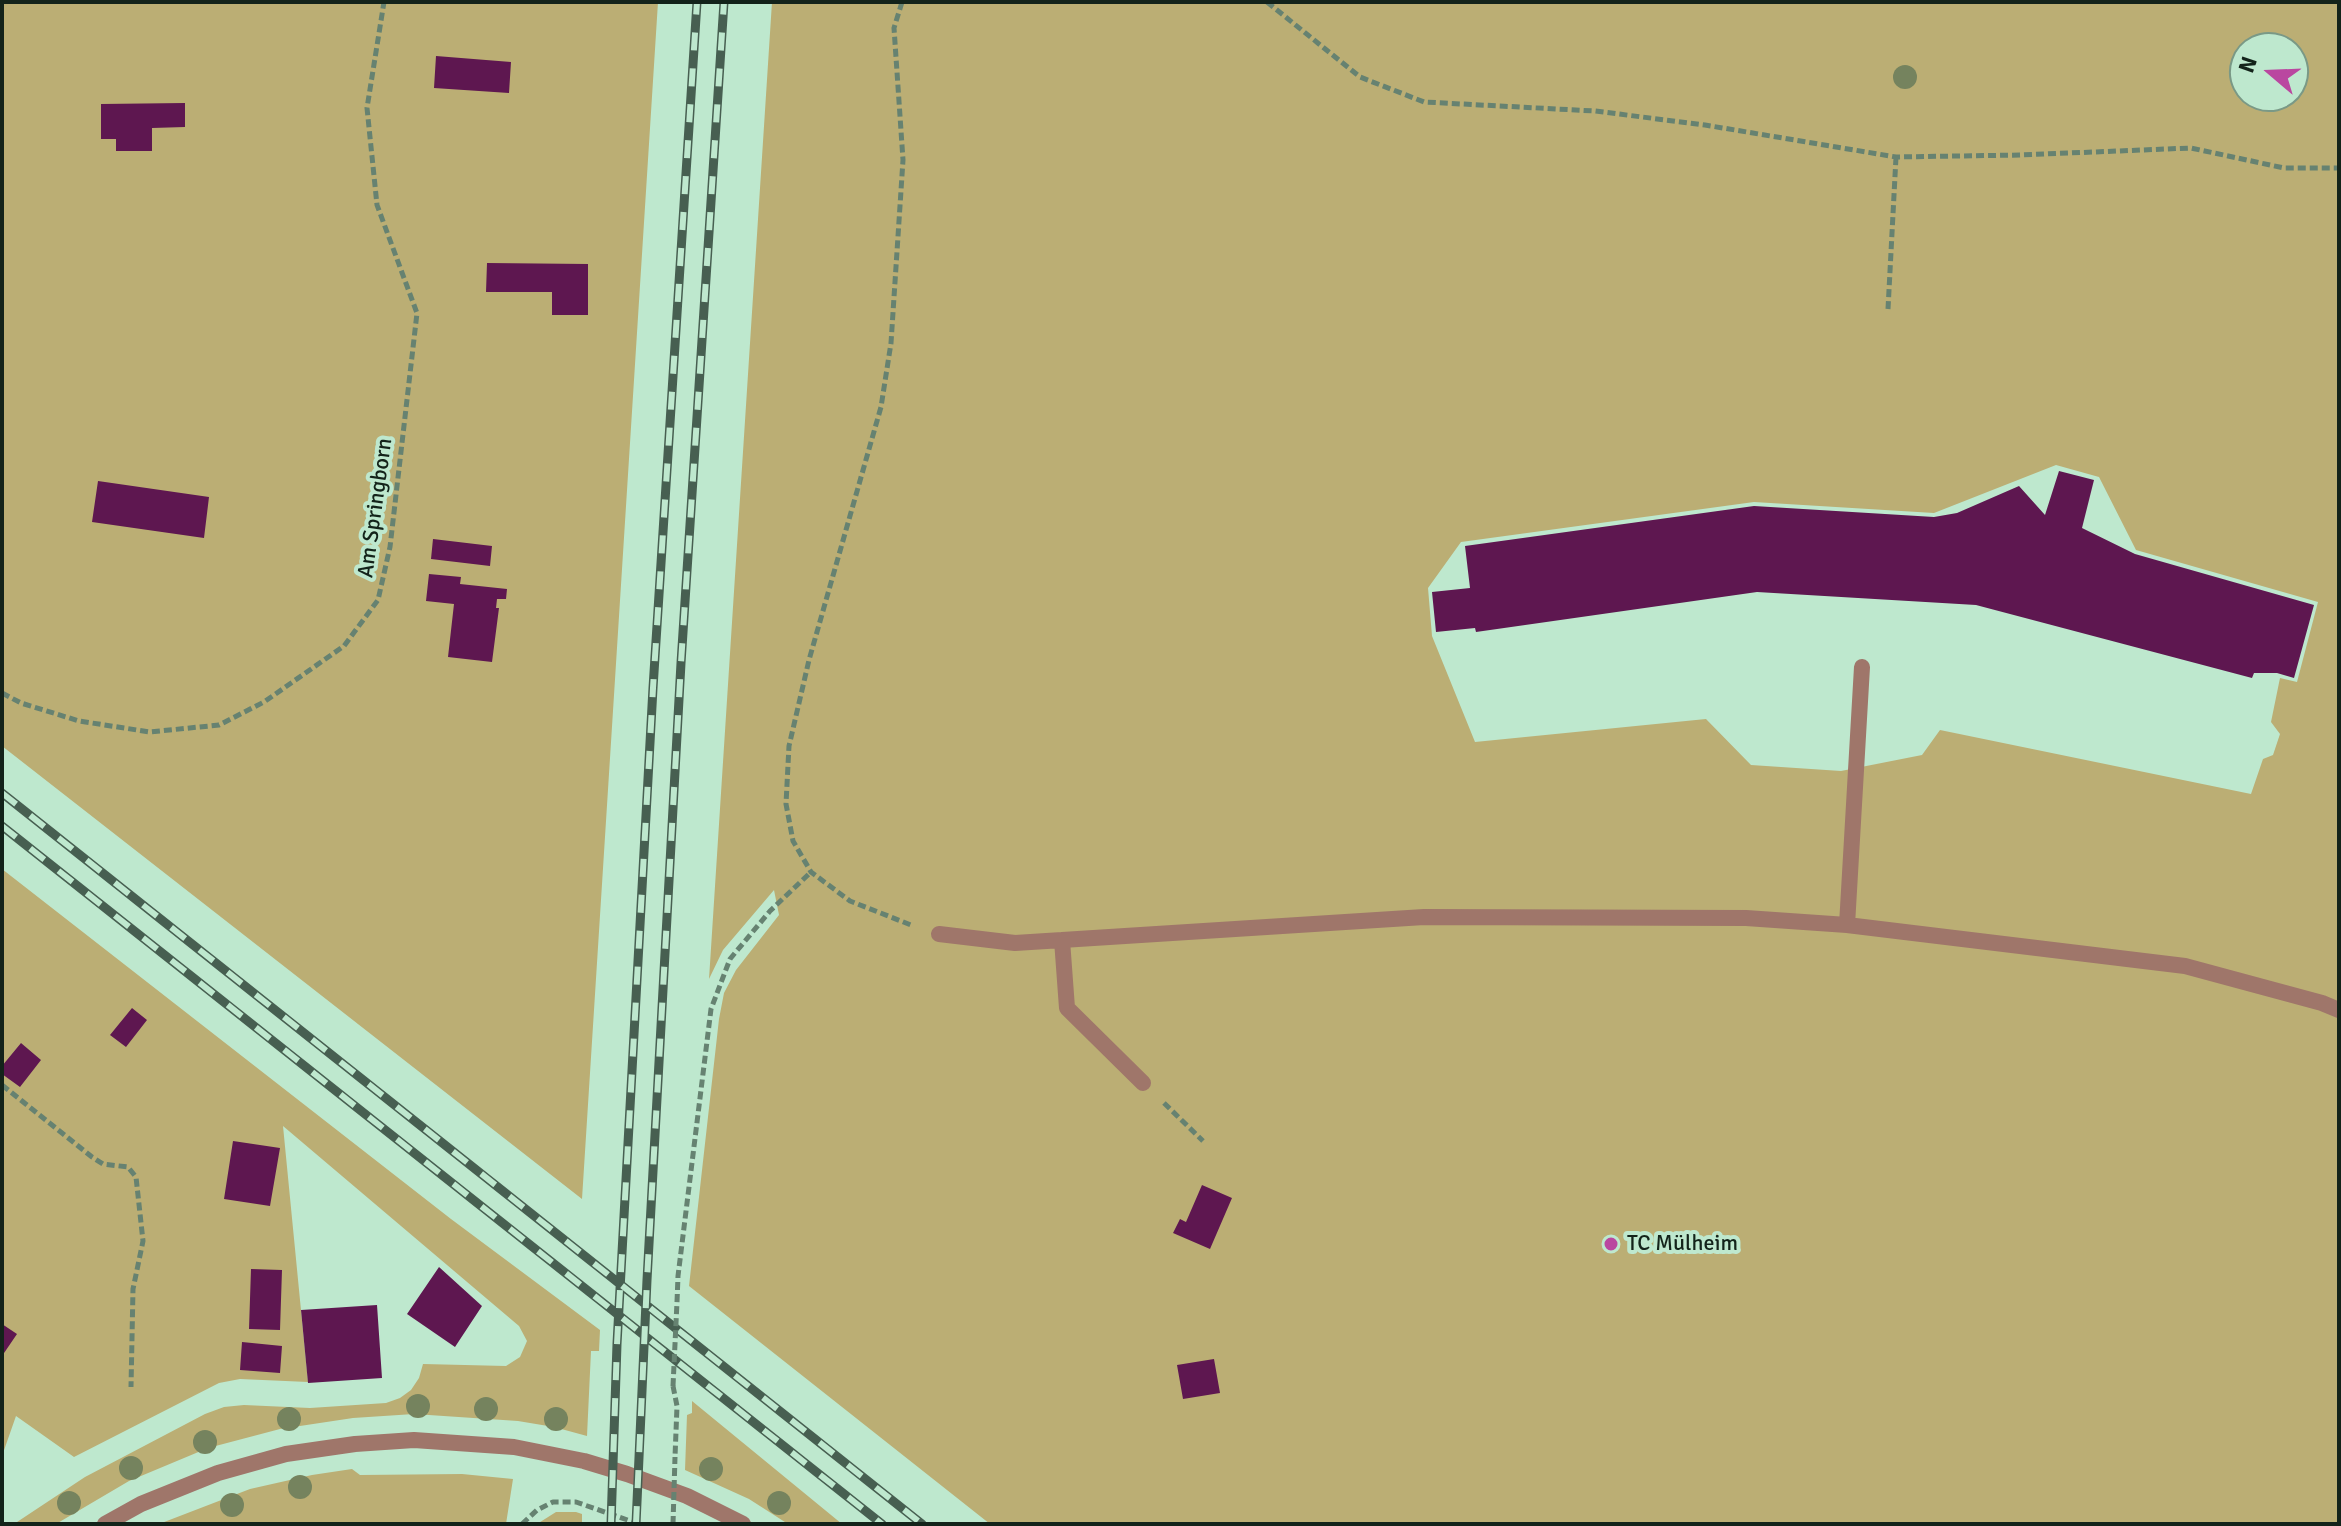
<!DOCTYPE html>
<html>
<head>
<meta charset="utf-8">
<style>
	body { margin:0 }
	#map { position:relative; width:2341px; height:1526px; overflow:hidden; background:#bee8ce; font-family:Signika,sans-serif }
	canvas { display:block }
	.frame { position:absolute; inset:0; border:4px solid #13231a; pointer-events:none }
	.north { position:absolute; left:2229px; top:32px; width:80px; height:80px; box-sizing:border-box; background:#bee8ce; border:2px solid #7a9986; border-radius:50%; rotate:289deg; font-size:22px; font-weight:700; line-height:32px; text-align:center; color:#13231a }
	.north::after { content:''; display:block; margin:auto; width:28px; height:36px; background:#ba47a0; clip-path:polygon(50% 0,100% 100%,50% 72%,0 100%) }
</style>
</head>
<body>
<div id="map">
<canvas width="2341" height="1526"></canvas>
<div class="frame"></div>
<div class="north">N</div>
</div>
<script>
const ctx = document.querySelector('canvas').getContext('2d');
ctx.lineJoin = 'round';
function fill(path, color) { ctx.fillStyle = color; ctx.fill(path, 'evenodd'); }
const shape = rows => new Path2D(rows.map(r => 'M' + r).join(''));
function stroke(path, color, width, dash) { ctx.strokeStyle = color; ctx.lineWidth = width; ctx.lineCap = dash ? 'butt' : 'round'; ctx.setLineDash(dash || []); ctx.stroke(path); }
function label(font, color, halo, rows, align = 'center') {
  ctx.font = font + ' Signika,sans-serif'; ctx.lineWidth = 8; ctx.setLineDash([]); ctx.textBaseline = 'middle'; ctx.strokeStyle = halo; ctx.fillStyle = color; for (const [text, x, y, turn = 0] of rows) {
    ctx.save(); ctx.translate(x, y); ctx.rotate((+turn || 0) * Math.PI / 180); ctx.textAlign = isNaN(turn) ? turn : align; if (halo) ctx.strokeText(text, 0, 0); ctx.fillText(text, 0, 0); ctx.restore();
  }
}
const green = shape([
	[2,2,658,2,582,1199,2,746],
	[772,2,2339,2,2339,1524,990,1524,689,1286,719,1019,724,993,736,970,779,915,774,890,723,950,709,979],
	[2245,48,2293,48,2293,96,2245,96],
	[2056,465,2099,477,2136,550,2318,602,2297,682,2280,678,2271,722,2280,734,2273,755,2263,759,2251,794,1940,730,1922,755,1841,771,1751,765,1706,719,1475,742,1432,636,1428,588,1461,542,1754,502,1934,513],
	[2,869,451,1219,600,1330,599,1351,591,1351,587,1436,554,1427,518,1421,414,1414,353,1418,280,1429,208,1448,129,1481,56,1524,14,1524,85,1477,205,1414,224,1407,244,1405,310,1408,386,1403,400,1398,411,1390,419,1378,423,1364,506,1366,520,1357,527,1341,519,1326,283,1126,308,1382,240,1379,219,1383,74,1457,16,1416,2,1456],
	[692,1401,842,1524,788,1524,749,1499,685,1470,687,1415,692,1413],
	[352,1469,360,1475,462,1474,513,1479,506,1524,159,1524,250,1489,312,1475],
	[556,1512,576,1512,582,1514,582,1524,537,1524]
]);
const building = shape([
	[436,56,511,62,509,93,434,88],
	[185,103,185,127,152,128,152,151,116,151,116,139,101,139,101,104],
	[487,263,588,264,588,315,552,315,552,292,486,292],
	[2059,471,2094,480,2082,528,2135,554,2314,605,2294,678,2277,673,2254,673,2252,678,1976,605,1757,592,1476,632,1475,628,1436,632,1432,592,1470,588,1465,546,1754,506,1934,517,1957,513,2019,486,2045,515],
	[98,481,209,497,204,538,92,522],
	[433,539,492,546,490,566,431,559],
	[429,574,461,577,460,584,507,589,506,599,497,599,496,608,499,608,492,662,448,657,454,604,426,601],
	[132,1008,147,1020,126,1047,110,1035],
	[21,1043,41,1060,20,1087,2,1074,2,1066],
	[233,1141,280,1148,270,1206,224,1199],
	[1202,1185,1232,1198,1210,1249,1173,1233,1180,1219,1186,1222],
	[439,1267,482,1306,455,1347,407,1314],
	[251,1269,282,1270,280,1330,249,1329],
	[377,1305,382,1378,308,1383,301,1310],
	[2,1324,17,1334,2,1356],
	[242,1342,282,1346,280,1373,240,1370],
	[1214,1359,1220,1393,1183,1399,1177,1365]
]);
const path = shape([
	[902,2,894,28,903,160,891,343,881,407,809,660,789,746,786,804,793,841,811,872,850,901,911,925],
	[1267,2,1360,77,1424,102,1595,111,1705,125,1896,157,2020,155,2191,148,2284,168,2339,168],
	[1888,309,1896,157],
	[2,693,21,703,79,721,150,732,219,725,264,702,344,646,378,600,390,547,417,313,377,205,367,108,384,2],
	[2,1085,92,1157,103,1164,128,1167,136,1177,143,1241,133,1289,131,1387],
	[1164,1103,1203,1141],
	[677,1302,678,1276,711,1009,730,959,770,911,811,872],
	[673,1386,677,1406,675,1457],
	[522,1524,537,1510,553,1502,576,1502,639,1524]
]);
const service = shape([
	[1847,925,1862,667],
	[939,934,1015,943,1424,917,1746,918,1847,925,2185,966,2322,1003,2339,1010],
	[1062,940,1067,1008,1143,1083]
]);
const tertiary = shape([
	[105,1524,141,1504,218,1473,286,1454,355,1444,414,1440,514,1447,584,1461,627,1474,687,1496,743,1524]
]);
const rail = shape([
	[2,793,922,1524],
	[2,826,882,1524],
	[611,1524,617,1344,653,688,697,2],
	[636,1524,647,1280,681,663,724,2]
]);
const pathBridge = shape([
	[673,1386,677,1302],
	[673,1524,675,1457]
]);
const trees = [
	[1905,77],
	[418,1406],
	[486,1409],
	[289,1419],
	[556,1419],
	[205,1442],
	[131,1468],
	[711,1469],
	[300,1487],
	[69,1503],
	[779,1503],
	[232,1505]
];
const markers = [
	[1611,1244,8,"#ba47a0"]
];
const streetNames = [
	["Am Springborn",376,508,-82]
];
const poiNames = [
	["TC Mülheim",1627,1244]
];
fill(green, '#bbae74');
fill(building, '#5e1750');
stroke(path, '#668271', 5, [8, 4]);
stroke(service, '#9f766a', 16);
stroke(tertiary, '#9f766a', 16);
stroke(rail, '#475f51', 9);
stroke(rail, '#bee8ce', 6, [18]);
stroke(pathBridge, '#668271', 5, [8, 4]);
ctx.fillStyle = '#75835e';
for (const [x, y] of trees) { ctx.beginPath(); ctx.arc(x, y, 12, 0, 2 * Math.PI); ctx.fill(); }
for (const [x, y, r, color] of markers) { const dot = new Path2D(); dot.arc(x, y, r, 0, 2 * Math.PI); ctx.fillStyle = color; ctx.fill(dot); stroke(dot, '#bee8ce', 3); }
label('22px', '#13231a', '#bee8ce', streetNames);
label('22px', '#13231a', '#bee8ce', poiNames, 'left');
</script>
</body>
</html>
